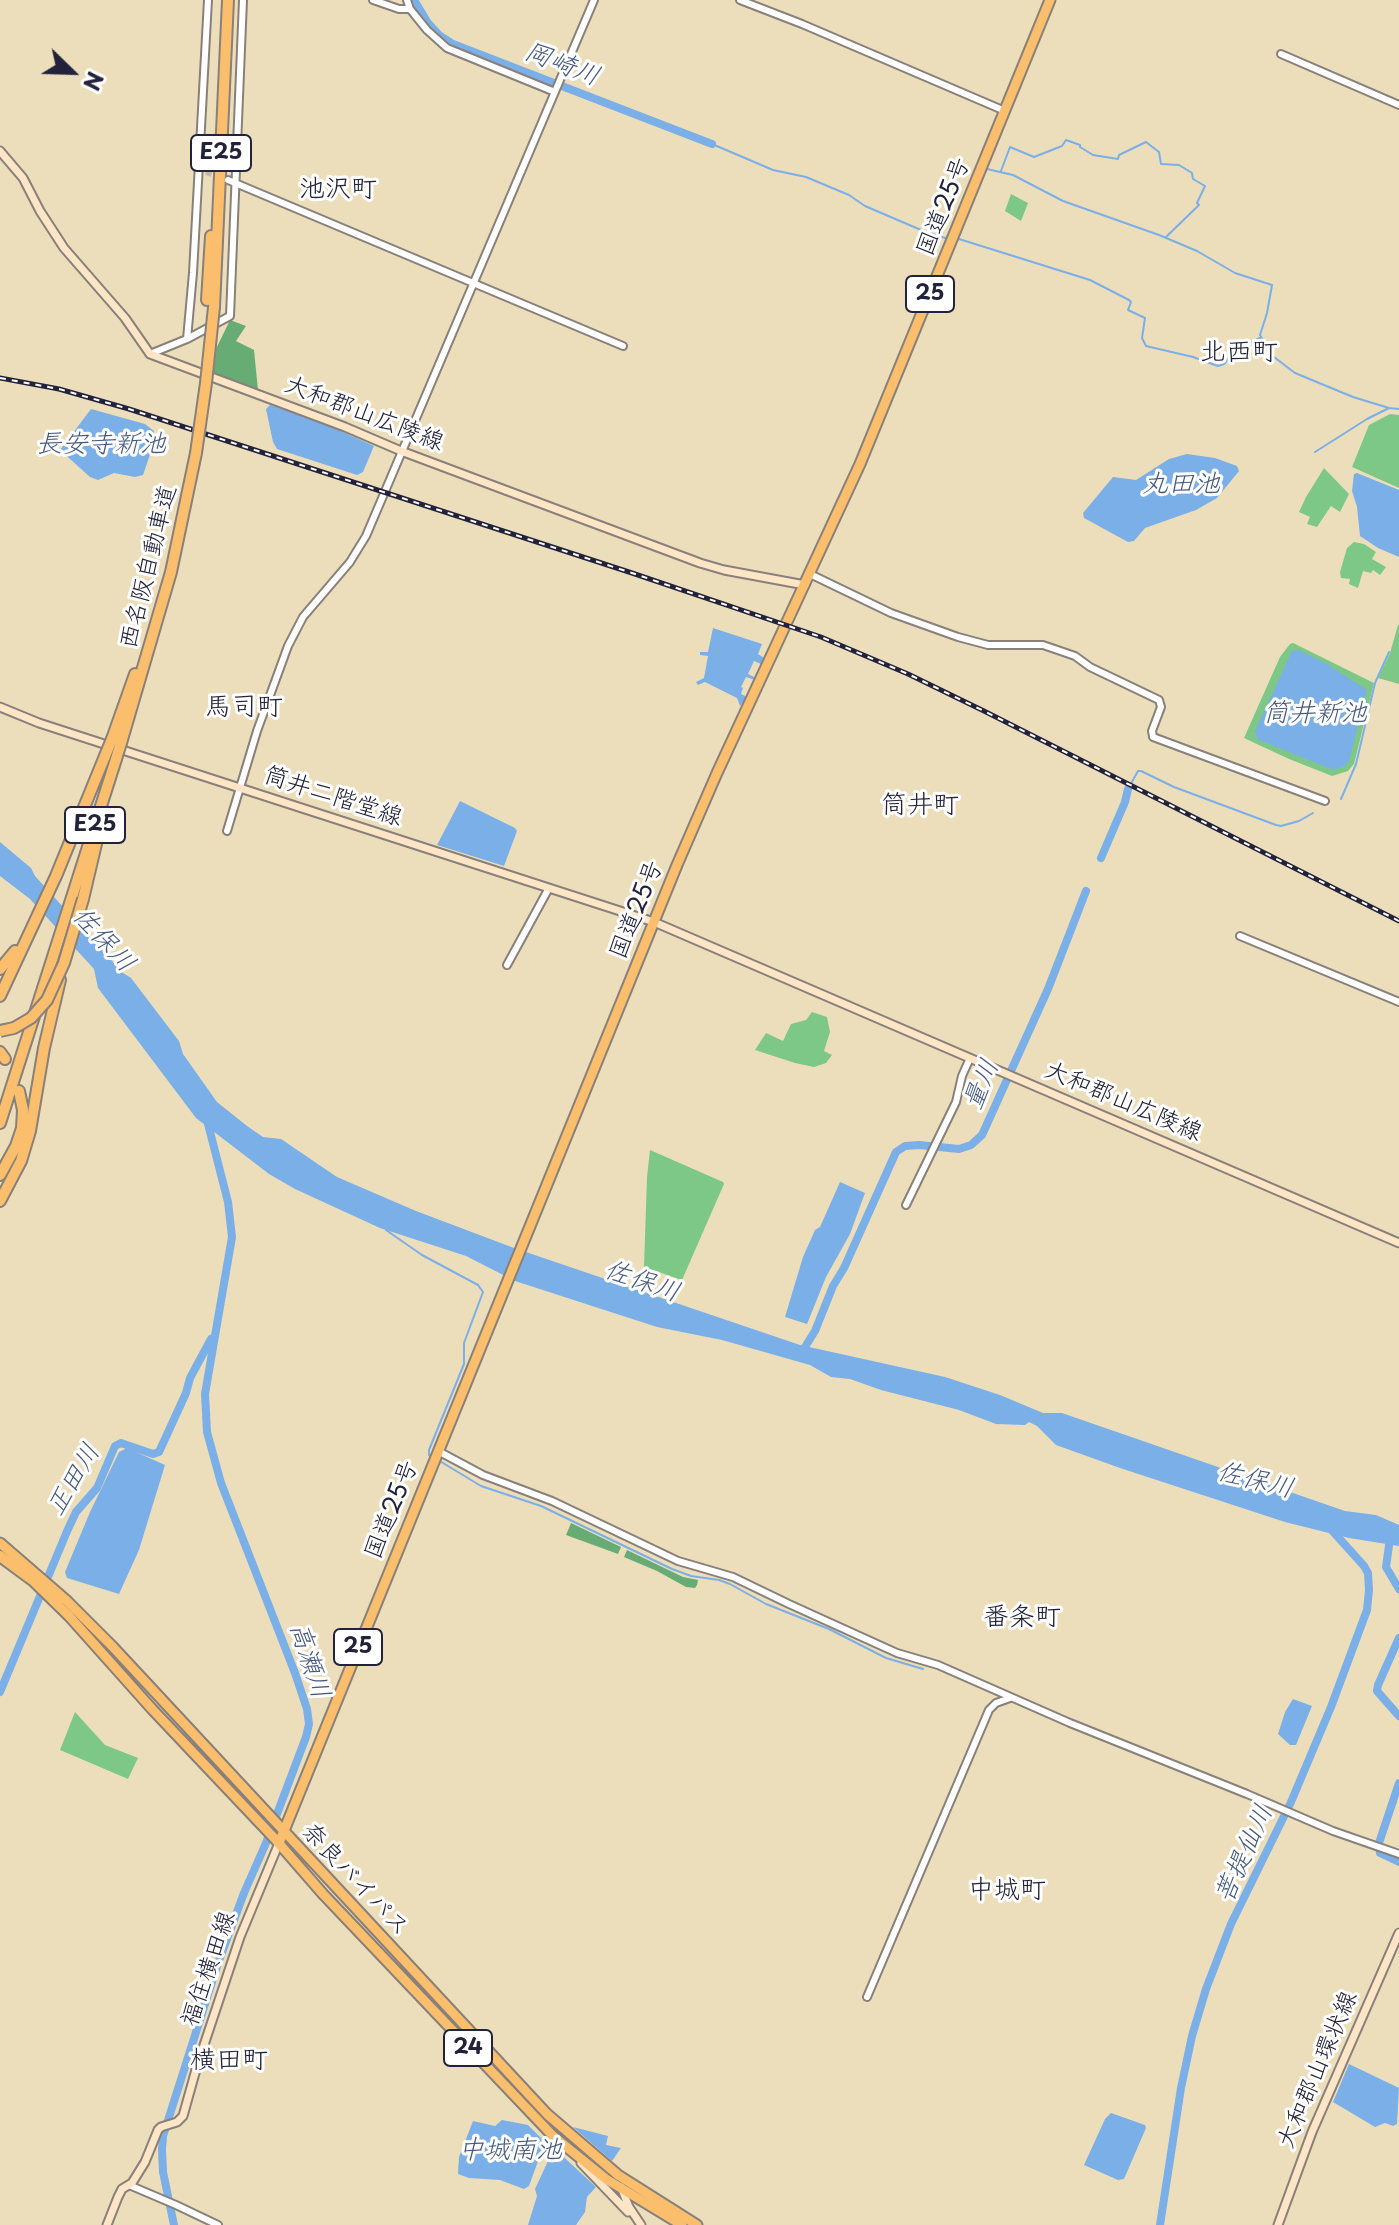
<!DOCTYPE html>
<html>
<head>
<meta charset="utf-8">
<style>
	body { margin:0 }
	#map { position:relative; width:1399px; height:2225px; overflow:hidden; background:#eddebb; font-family:"Playpen Sans",sans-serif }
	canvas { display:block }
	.north { position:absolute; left:32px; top:32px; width:80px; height:80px; -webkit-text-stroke:6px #fff; paint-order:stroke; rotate:113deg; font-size:22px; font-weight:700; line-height:32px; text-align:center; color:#22223b }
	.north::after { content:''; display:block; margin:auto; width:28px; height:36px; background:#22223b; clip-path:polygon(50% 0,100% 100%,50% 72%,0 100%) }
</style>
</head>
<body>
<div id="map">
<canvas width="1399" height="2225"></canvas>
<div class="north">N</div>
</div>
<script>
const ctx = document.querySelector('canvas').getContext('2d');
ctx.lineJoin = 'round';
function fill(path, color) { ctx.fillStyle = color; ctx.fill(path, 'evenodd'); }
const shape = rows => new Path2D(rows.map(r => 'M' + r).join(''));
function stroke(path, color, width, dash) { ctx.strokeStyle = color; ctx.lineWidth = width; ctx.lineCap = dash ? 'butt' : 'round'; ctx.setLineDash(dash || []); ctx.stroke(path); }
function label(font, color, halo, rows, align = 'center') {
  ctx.font = font + ' "Playpen Sans","Klee One",sans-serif'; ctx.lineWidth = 6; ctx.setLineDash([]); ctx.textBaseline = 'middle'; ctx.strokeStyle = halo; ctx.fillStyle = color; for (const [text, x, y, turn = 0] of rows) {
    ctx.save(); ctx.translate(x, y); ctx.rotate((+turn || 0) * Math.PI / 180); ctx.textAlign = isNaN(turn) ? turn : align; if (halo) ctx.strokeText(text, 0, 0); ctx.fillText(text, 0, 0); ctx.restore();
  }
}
const green = shape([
	[1011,194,1028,203,1021,221,1005,211],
	[1390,414,1399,415,1399,488,1352,467,1369,425],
	[1324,468,1349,494,1340,512,1331,506,1317,527,1307,524,1310,517,1299,512,1306,497],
	[1354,542,1364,544,1376,552,1372,559,1386,567,1380,575,1373,570,1371,573,1363,571,1358,588,1349,584,1350,579,1341,578,1340,572,1347,548],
	[1398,625,1399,625,1399,684,1378,678,1390,653],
	[1293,643,1374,683,1354,764,1348,771,1332,776,1289,759,1244,738,1280,657,1290,644],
	[812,1012,827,1017,830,1032,824,1051,832,1055,826,1063,814,1067,795,1063,755,1050,766,1033,783,1041,791,1024,806,1020],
	[650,1150,723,1182,724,1184,682,1280,644,1267,647,1177],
	[75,1712,105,1745,138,1758,128,1779,60,1750]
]);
const forest = shape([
	[230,320,246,326,236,341,254,350,258,390,213,375,215,351],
	[571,1523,621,1547,618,1554,566,1535],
	[627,1550,683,1577,698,1580,697,1585,695,1588,686,1587,657,1571,624,1557]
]);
const water = shape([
	[270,405,325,424,374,446,363,472,357,475,277,449,273,442,266,409],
	[91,409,145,424,154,431,154,443,143,475,135,477,114,473,98,480,90,477,60,450],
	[1187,454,1215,458,1237,466,1239,471,1217,498,1196,510,1145,528,1134,541,1128,542,1084,518,1083,513,1113,477,1136,480,1169,459],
	[1357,473,1399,490,1399,557,1378,548,1360,536,1357,507,1352,491,1354,474],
	[713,628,762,644,758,654,764,658,761,664,754,661,748,674,756,678,755,680,746,677,741,687,743,688,741,694,747,697,740,706,737,698,705,682,698,685,696,682,704,678,708,656,700,655,700,652,708,652],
	[1298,650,1325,663,1367,690,1349,761,1345,766,1333,770,1257,739,1255,731,1292,651],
	[460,801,515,828,517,831,504,866,437,845],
	[0,842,31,868,35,876,123,973,131,978,179,1041,183,1054,217,1102,247,1126,263,1137,281,1139,337,1177,416,1211,514,1248,800,1345,945,1377,1000,1395,1043,1413,1062,1413,1345,1511,1376,1515,1399,1525,1399,1546,1349,1538,1285,1522,1120,1468,1056,1445,1037,1426,1029,1422,1025,1425,996,1424,959,1410,881,1390,850,1379,831,1377,810,1365,722,1340,657,1327,515,1281,466,1256,380,1228,295,1189,269,1174,196,1118,98,988,94,969,30,899,0,876],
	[840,1182,865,1193,850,1234,826,1277,807,1324,785,1317,803,1257,815,1230,820,1227],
	[127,1448,165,1465,139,1550,119,1594,67,1578,65,1572,90,1512,119,1452],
	[1293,1699,1312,1706,1296,1745,1290,1745,1278,1734,1285,1712],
	[1349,2064,1399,2088,1397,2124,1393,2126,1385,2123,1375,2127,1333,2102],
	[1111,2113,1145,2125,1146,2128,1124,2179,1118,2180,1084,2165,1105,2119],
	[502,2120,528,2125,545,2142,529,2186,524,2189,500,2180,469,2178,458,2174,459,2157,473,2121,495,2126],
	[573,2127,608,2136,606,2145,621,2148,612,2161],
	[554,2148,596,2187,587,2197,585,2212,576,2225,528,2225,537,2196,535,2189]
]);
const stream = shape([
	[712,144,773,170,806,177,849,195,865,206,921,230,948,239],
	[987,169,1013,175,1063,201,1159,235,1197,251,1235,273,1272,285,1267,313,1260,335,1274,357,1295,373,1353,397,1389,408],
	[1001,171,1010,147,1034,157,1062,146,1066,140,1080,145,1080,147,1093,155,1118,159,1119,155,1146,142,1159,152,1161,164,1179,165,1192,173,1193,179,1205,186,1197,203,1199,205,1166,237],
	[959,239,1090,280,1129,300,1131,302,1128,310,1145,318,1142,338,1146,346,1193,357,1218,366,1224,364,1238,348,1260,338],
	[1315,452,1367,419,1389,408,1399,409],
	[1128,789,1138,771,1141,771,1174,787,1276,825,1281,826,1299,821,1313,813],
	[1341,799,1356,764,1375,683,1389,652],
	[386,1230,422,1255,478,1285,483,1292,464,1343,464,1364,429,1450,429,1455,432,1457],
	[438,1460,481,1486,541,1506,672,1569,691,1576,719,1580,730,1584,766,1604,829,1629,886,1658,923,1669]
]);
const river = shape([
	[414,0,428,23,439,35,453,44,712,144],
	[1101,858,1125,802,1128,789],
	[800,1355,815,1331,833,1286,844,1268,896,1152,905,1146,919,1145,959,1149,971,1145,982,1135,1048,989,1086,891],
	[1386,1536,1390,1538,1386,1567,1399,1589],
	[1399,1638,1378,1685,1377,1691,1399,1716],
	[0,1692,68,1529,76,1512,97,1488,115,1446,121,1443,153,1454,159,1452,186,1393,190,1378,211,1339],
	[1399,1783,1379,1843,1380,1853,1399,1862],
	[174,2225,163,2172,162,2149,163,2136,218,1963,244,1893,266,1843,306,1737,309,1724,307,1709,295,1673,221,1483,207,1432,205,1394,232,1237,228,1202,207,1120],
	[1160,2225,1181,2088,1192,2036,1206,1989,1231,1924,1291,1802,1331,1707,1367,1610,1369,1590,1368,1573,1364,1566,1329,1527]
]);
const tertiaryTunnel = shape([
	[206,172,221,177]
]);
const tertiary = shape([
	[373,0,399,9,410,9],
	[407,0,410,9,427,30,447,48,555,92],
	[740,0,802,24,1005,111],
	[1281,54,1399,105],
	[228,180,623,346],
	[187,339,193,273,208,0],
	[150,354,187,339,230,316,243,0],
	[810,574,891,613,958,637,988,645,1043,645,1075,656,1090,667,1159,700,1161,707,1152,731,1153,737,1325,801],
	[227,831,257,731,288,646,303,617,350,562,366,536,594,0],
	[1240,936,1399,1002],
	[507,965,549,888],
	[906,1205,956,1102,962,1076,970,1058],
	[438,1451,483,1475,552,1501,678,1561,733,1577,789,1604,897,1653,938,1665,1070,1723,1247,1794,1333,1831,1399,1854],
	[867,1997,989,1710,996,1703,1010,1698],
	[129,2185,176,2205,218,2225]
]);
const secondary = shape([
	[0,151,23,178,40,211,64,248,125,318,150,354,345,427,401,451,700,563,724,570,805,585],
	[0,707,39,723,654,922,1399,1243],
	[581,2163,628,2212],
	[621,2187,629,2207,641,2225],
	[107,2225,118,2197,122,2189,132,2183,145,2162,158,2130,161,2127,177,2122,183,2116,197,2066,240,1937,279,1843],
	[1278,2225,1312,2132,1399,1933]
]);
const trunk = shape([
	[0,1543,67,1601,112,1646,547,2114,618,2175,697,2225],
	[26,1574,69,1616,152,1709,276,1840,323,1894,553,2136,606,2179,682,2225],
	[279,1843,677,865,717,773,860,464,1050,0]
]);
const motorway = shape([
	[207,300,211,236],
	[214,307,228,0],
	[112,739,135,674],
	[121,743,171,572,196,453],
	[83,899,100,827],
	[0,969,15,951],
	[0,996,56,876,105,756],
	[0,1052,5,1059],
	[0,1123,116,759],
	[0,1175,16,1146,22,1128,23,1110,19,1091],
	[0,1201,21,1161,30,1131,44,1048,60,980],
	[0,1556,31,1579]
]);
const rail = shape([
	[0,378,59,389,129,409,632,573,821,637,908,674,984,711,1399,921]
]);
const motorwayBridge = shape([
	[196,453,206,383,214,307],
	[105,756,112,739],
	[116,759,121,743],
	[0,1031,14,1028,31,1018,47,1000,64,963,83,899]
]);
const shields = [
	[221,153,60],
	[930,294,48],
	[95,825,60],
	[358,1647,48],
	[468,2048,48]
];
const shieldNames = [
	["E25",221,153],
	["25",930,294],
	["E25",95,825],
	["25",358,1647],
	["24",468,2048]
];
const streetNames = [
	["国道25号",944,207,-68],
	["大和郡山広陵線",364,414,21],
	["西名阪自動車道",149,567,-76],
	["筒井二階堂線",333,797,18],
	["国道25号",637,910,-68],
	["大和郡山広陵線",1123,1102,23],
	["国道25号",392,1510,-68],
	["奈良バイパス",355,1880,47],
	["福住横田線",209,1969,-71],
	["大和郡山環状線",1318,2070,-67]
];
const waterNames = [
	["岡崎川",562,65,21],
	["長安寺新池",101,445],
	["丸田池",1181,485],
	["筒井新池",1315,714],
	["佐保川",103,940,47],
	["量川",982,1085,-67],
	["佐保川",642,1282,19],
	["正田川",74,1480,-59],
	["佐保川",1255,1481,14],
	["高瀬川",309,1661,72],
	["菩提仙川",1245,1854,-66],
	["中城南池",510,2151]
];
const neighbourhoodNames = [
	["池沢町",338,190],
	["北西町",1239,353],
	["馬司町",244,708],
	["筒井町",920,806],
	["番条町",1022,1618],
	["中城町",1007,1891],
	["横田町",229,2061]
];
fill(green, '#7dc887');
fill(forest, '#66ac74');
fill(water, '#7bafe8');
stroke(stream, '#7bafe8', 2);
stroke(river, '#7bafe8', 8);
stroke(tertiaryTunnel, '#c4b8a1', 6, [6, 3]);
stroke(tertiary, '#88807b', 10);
stroke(secondary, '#88807b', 11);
stroke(trunk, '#88807b', 13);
stroke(motorway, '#88807b', 14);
stroke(tertiary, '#fff', 6);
stroke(secondary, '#fde5c5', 7);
stroke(trunk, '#fabe6d', 9);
stroke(motorway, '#fabe6d', 10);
stroke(rail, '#22223b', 5);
stroke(rail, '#fff', 2, [6]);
stroke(motorwayBridge, '#88807b', 14, []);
stroke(motorwayBridge, '#fabe6d', 10);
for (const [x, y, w] of shields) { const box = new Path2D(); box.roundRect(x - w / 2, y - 18, w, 36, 6); ctx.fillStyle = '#fff'; ctx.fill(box); stroke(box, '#22223b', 2); }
label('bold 22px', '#22223b', null, shieldNames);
label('24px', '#22223b', '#fff', streetNames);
label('italic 26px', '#465a80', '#fff', waterNames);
label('26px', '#22223b', '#fff', neighbourhoodNames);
</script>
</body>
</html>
